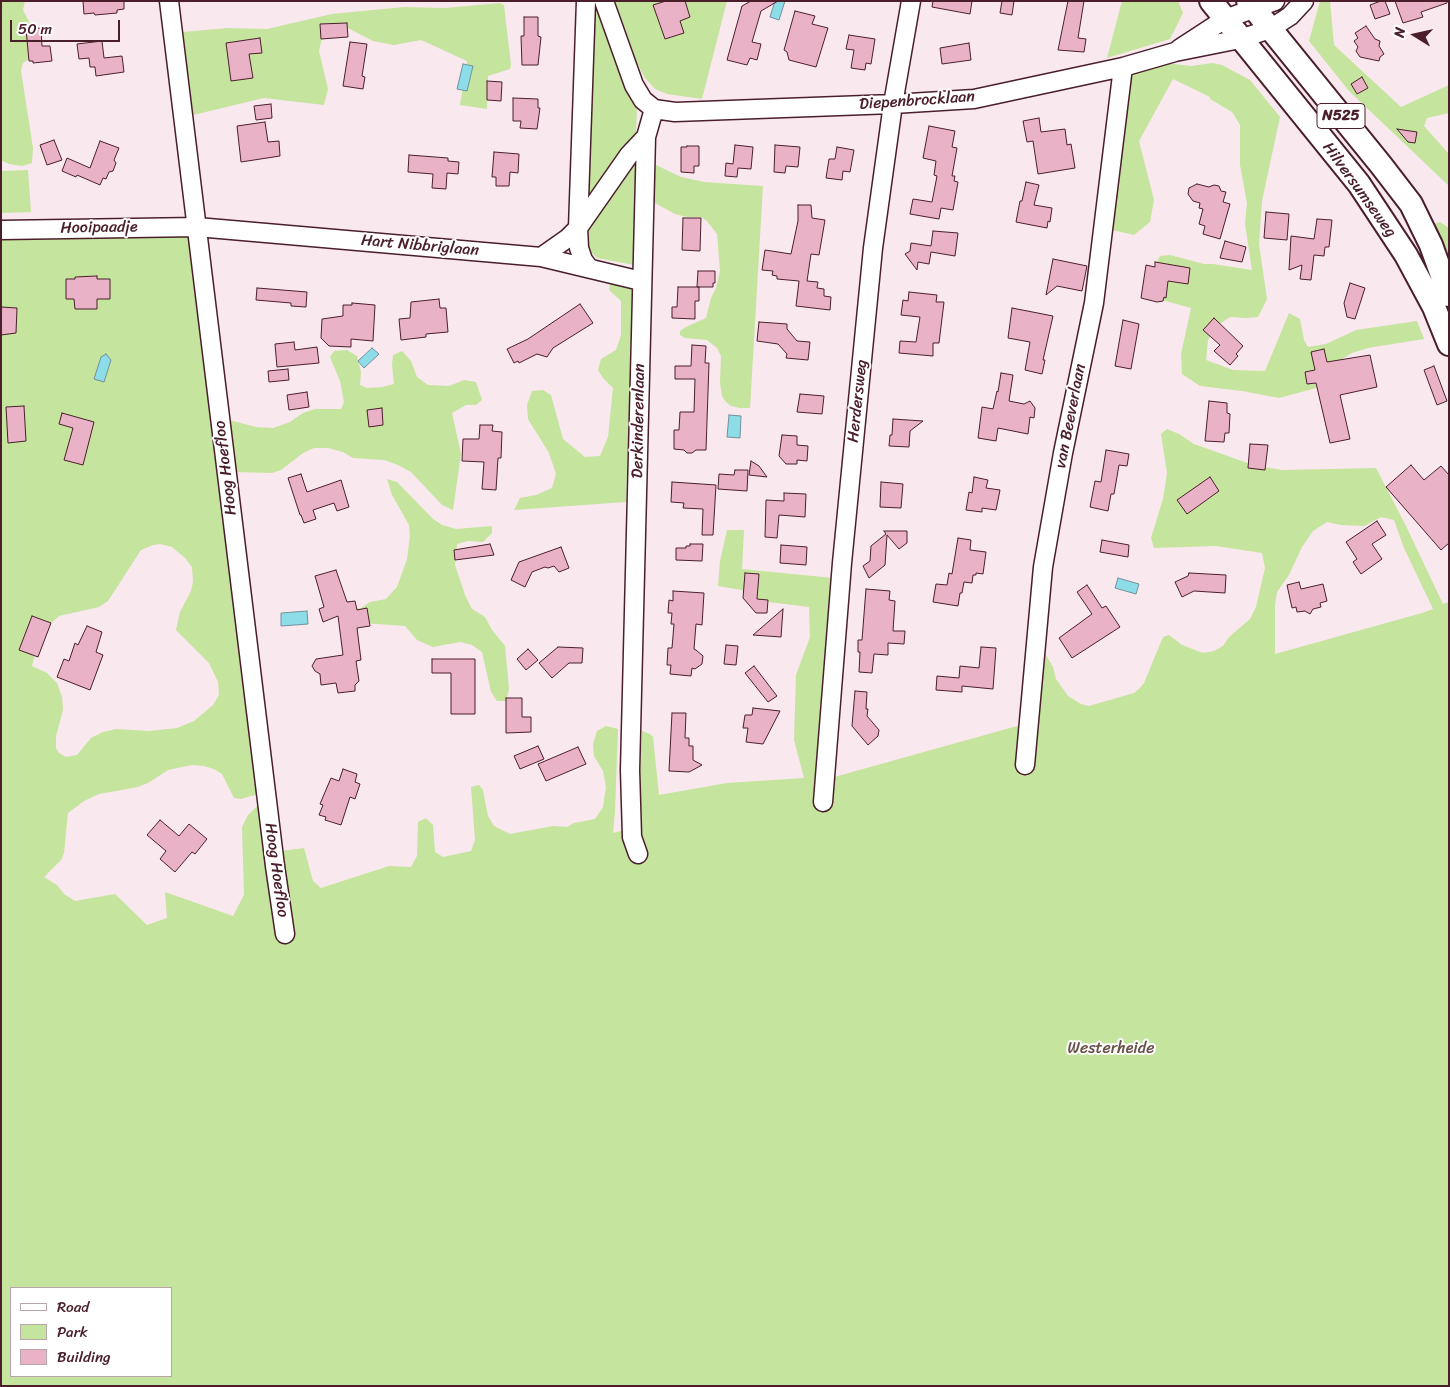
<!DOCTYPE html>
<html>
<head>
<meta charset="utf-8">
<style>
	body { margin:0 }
	#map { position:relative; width:1450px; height:1387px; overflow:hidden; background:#f9e8ee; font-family:Sriracha,sans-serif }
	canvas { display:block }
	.frame { position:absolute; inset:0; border:2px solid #4a1f2b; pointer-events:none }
	.legend { position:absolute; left:10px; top:1287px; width:162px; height:90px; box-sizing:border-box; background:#fff; border:1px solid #b7a5aa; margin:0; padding:6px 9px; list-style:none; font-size:15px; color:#4a1f2b }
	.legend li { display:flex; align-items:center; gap:10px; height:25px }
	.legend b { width:25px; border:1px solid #b7a5aa }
	.north { position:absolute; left:1390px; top:10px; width:50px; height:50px; -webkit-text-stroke:4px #fff; paint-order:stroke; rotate:280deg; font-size:14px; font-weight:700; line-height:20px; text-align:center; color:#4a1f2b }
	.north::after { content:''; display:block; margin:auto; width:18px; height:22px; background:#4a1f2b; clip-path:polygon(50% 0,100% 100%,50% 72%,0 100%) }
	.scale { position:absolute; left:10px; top:20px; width:110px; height:22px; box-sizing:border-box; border:2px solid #4a1f2b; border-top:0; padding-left:6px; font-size:15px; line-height:18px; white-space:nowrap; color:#4a1f2b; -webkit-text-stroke:4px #fff; paint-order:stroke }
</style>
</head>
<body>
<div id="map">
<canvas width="1450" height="1387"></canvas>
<div class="frame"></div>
<ul class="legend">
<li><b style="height:6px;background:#fff"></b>Road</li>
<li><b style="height:14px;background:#c5e49d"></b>Park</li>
<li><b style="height:14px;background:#eab2c6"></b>Building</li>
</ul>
<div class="north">N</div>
<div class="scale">50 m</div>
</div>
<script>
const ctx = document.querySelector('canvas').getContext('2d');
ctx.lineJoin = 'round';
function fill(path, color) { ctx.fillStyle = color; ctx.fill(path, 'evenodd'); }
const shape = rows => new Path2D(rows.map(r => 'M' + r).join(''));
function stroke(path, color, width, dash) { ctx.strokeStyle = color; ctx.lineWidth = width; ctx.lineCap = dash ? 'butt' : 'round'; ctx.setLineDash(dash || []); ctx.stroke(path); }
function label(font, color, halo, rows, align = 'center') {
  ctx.font = font + ' Sriracha,sans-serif'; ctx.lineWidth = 4; ctx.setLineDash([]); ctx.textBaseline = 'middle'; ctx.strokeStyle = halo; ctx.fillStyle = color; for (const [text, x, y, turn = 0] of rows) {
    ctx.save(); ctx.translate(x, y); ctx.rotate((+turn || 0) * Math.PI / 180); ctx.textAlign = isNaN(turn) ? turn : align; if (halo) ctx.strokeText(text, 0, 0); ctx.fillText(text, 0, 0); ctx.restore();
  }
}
const green = shape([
	[1,1,25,1,23,10,40,43,31,58,23,63,21,71,33,148,32,163,22,166,9,164,1,160],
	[588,1,596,1,611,45,637,110,636,132,581,207],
	[615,1,727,1,702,99,667,94,655,89,645,78,637,63],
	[1122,1,1178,1,1183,13,1170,39,1107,58],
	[1320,1,1330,1,1334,45,1401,107,1449,85,1449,113,1427,118,1424,126,1449,154,1449,186,1349,91,1309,41],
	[500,3,504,5,511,65,510,69,488,76,487,109,460,105,467,61,421,40,394,45,373,41,346,27,322,38,319,51,328,89,324,105,264,98,193,115,183,32,228,28,267,29,332,14,404,7,445,8],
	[1165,63,1191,66,1213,63,1222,65,1250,80,1280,117,1262,201,1259,244,1267,299,1258,317,1246,318,1230,317,1218,325,1208,340,1206,360,1233,370,1265,371,1289,313,1300,319,1304,340,1308,347,1326,344,1356,330,1417,321,1424,339,1368,348,1352,353,1335,363,1320,387,1279,398,1242,391,1200,386,1182,374,1181,354,1191,308,1162,300,1154,267,1160,256,1170,255,1204,264,1213,264,1252,270,1245,224,1247,203,1240,165,1240,125,1232,112,1210,99,1210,97,1173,79,1139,141,1154,200,1150,222,1134,235,1108,229,1128,90,1134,71],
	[643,150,635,219,634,265,597,258,585,246,585,234],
	[654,164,681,177,704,182,763,186,750,408,740,408,731,406,726,402,722,396,720,383,721,356,717,348,707,340,685,338,680,335,680,331,686,327,706,318,711,298,716,288,720,271,717,234,707,221,701,217,687,217,675,214,653,202],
	[28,170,31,212,1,213,1,171],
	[1440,222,1449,228,1449,285,1434,224],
	[188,234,258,794,241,799,234,798,222,774,214,769,204,766,192,765,168,770,148,783,138,787,99,794,84,801,68,813,64,853,61,860,44,877,57,885,64,894,75,901,115,894,147,925,167,918,165,892,233,916,244,895,242,827,248,815,259,804,281,851,304,848,313,881,321,888,389,866,411,867,417,856,418,822,426,818,433,825,435,852,443,857,471,851,475,840,471,787,479,785,483,790,488,816,494,826,510,834,553,826,567,827,574,823,595,819,603,807,606,787,603,771,594,756,593,744,597,731,606,726,618,729,615,811,613,833,637,827,642,731,650,734,653,737,659,795,727,783,804,778,794,740,796,675,810,637,809,607,760,601,742,590,718,586,720,561,727,530,744,530,742,569,833,578,820,781,1035,721,1043,650,1053,667,1056,679,1068,696,1081,704,1089,706,1134,693,1139,689,1144,683,1163,637,1169,635,1182,645,1203,653,1214,651,1223,646,1229,637,1250,619,1256,607,1265,568,1262,553,1216,546,1154,548,1151,538,1163,499,1167,473,1161,434,1167,429,1179,434,1194,444,1253,465,1282,470,1376,468,1405,524,1443,604,1449,602,1449,1386,1,1386,1,238],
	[1381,517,1394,520,1404,548,1433,609,1422,613,1275,654,1275,605,1277,592,1289,575,1302,547,1313,531,1327,522,1341,525,1364,526],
	[160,544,172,547,185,558,192,567,193,582,191,591,180,612,176,630,209,663,218,682,219,695,213,705,194,721,177,728,149,731,116,729,103,732,91,738,77,755,66,757,59,753,56,748,56,736,63,710,62,697,57,683,47,673,32,666,39,638,46,628,59,616,99,607,108,601,141,550,153,545],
	[11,1288,171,1288,171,1376,11,1376],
	[611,281,633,286,626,502,514,510,520,498,536,495,552,488,556,474,549,453,528,419,527,405,532,391,543,390,551,395,563,439,585,457,600,456,608,437,613,388,603,378,598,370,601,359,616,350,621,335,621,301,609,290],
	[347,350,357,356,361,372,360,385,367,388,382,387,394,384,392,365,393,355,402,351,411,361,417,377,428,385,449,386,464,380,476,382,482,400,476,405,466,405,452,413,461,454,453,510,442,505,411,472,398,465,384,460,353,458,343,452,328,448,314,448,303,453,281,470,272,473,235,472,229,420,256,427,273,428,290,422,303,413,315,409,341,409,344,402,340,381,330,357,334,351],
	[387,479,397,482,433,519,442,525,456,529,492,526,492,533,483,542,468,541,457,544,455,565,465,595,472,609,485,617,492,630,505,646,509,689,506,701,497,701,491,692,482,652,472,645,460,642,433,647,417,640,405,626,362,623,353,609,361,608,370,602,386,599,397,587,407,559,410,536,409,525,392,495]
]);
const water = shape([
	[775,1,785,1,779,20,770,17,775,1],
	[463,64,473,66,467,91,457,89,463,64],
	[372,348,379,354,364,368,358,361,372,348],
	[106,354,111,360,104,382,94,379,101,357,106,354],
	[729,415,741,416,740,438,727,437,729,415],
	[1118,578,1139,584,1136,594,1115,588,1118,578],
	[307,611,308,624,281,626,281,613,307,611]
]);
const building = shape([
	[83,1,124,1,124,9,117,10,117,13,95,15,94,13,84,14,83,1],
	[666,1,685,1,690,17,680,21,684,33,665,39,653,5,666,1],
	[751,1,778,1,761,11,752,42,761,44,757,60,750,58,747,65,727,60,742,6,751,1],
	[933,1,972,1,970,14,932,7,933,1],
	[1002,1,1014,1,1012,15,1000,13,1002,1],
	[1068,1,1084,1,1078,38,1086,39,1084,52,1058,50,1068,1],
	[1381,1,1385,1,1390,14,1375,19,1370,5,1381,1],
	[1395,1,1447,1,1447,3,1421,12,1423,17,1403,23,1395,1],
	[795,11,815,16,812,24,828,28,816,67,789,60,787,52,784,50,795,11],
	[524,17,538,17,538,36,541,37,538,65,522,65,521,36,524,36,524,17],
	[347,23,348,37,321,39,320,24,347,23],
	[1366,26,1375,39,1380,41,1379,46,1384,54,1380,57,1379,61,1360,57,1356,51,1358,47,1354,41,1358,38,1355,33,1366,26],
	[41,28,42,46,50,46,52,61,33,63,33,61,29,61,26,29,41,28],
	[849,35,875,39,871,64,866,63,865,70,851,68,854,50,846,49,849,35],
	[260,38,262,53,249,54,253,78,231,81,226,43,260,38],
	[102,41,104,58,122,56,124,72,96,76,95,67,90,67,89,58,79,59,77,44,102,41],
	[350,42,367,44,362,76,365,77,363,89,343,86,350,42],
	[969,43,971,60,942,64,940,48,969,43],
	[1362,77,1368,88,1357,94,1351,84,1362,77],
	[487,81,502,82,501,101,487,100,487,81],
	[513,98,538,99,538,108,540,108,537,129,520,128,521,121,513,121,513,98],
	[271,104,272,118,256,120,254,106,271,104],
	[1039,118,1041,132,1065,129,1067,145,1071,144,1075,168,1038,174,1033,141,1027,142,1023,121,1039,118],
	[265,122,268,142,279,141,280,156,241,162,237,126,265,122],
	[929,126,955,131,952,147,957,148,952,176,955,176,954,181,958,182,953,210,941,208,939,219,910,214,913,199,932,202,937,176,934,175,936,161,923,158,929,126],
	[1397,129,1417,132,1415,143,1408,142,1397,129],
	[54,140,62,160,47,165,40,145,54,140],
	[100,141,119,148,114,160,116,163,113,171,109,172,106,179,103,178,100,185,77,175,76,177,62,171,67,158,90,168,100,141],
	[735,145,753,147,751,169,738,168,737,177,725,176,726,163,733,164,735,145],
	[775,145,800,147,798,167,786,166,785,173,774,172,775,145],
	[687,146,699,146,699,166,694,166,694,173,681,172,681,147,687,147,687,146],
	[837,147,854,150,850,172,843,171,842,180,826,178,829,159,835,159,837,147],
	[494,152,519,154,518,173,510,172,509,186,496,186,496,177,492,177,494,152],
	[409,155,448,158,448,161,459,162,458,174,447,173,446,189,432,188,433,174,408,172,409,155],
	[1026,182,1039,185,1034,205,1052,208,1050,222,1048,221,1047,228,1016,222,1020,201,1022,201,1026,182],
	[1197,184,1209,187,1214,185,1219,186,1221,191,1226,192,1223,202,1230,204,1220,239,1203,234,1205,226,1199,224,1203,209,1199,208,1200,203,1193,201,1188,194,1189,188,1197,184],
	[798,205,811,205,812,218,825,220,819,255,811,254,807,281,818,282,817,288,824,289,824,296,831,297,830,310,796,306,799,281,777,279,777,276,772,275,773,271,762,270,765,250,791,254,798,221,798,205],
	[1266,212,1289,214,1287,240,1264,238,1266,212],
	[683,218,701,218,700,251,682,250,683,218],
	[1317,219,1332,220,1329,247,1325,247,1324,256,1314,255,1311,280,1300,279,1302,265,1289,270,1291,236,1314,239,1317,219],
	[933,231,958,233,955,256,931,252,929,264,918,262,917,270,905,254,910,251,911,243,931,246,933,231],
	[1225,241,1246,247,1242,262,1220,258,1225,241],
	[1053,259,1087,266,1082,291,1057,286,1046,295,1053,259],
	[1155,262,1190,268,1188,284,1168,281,1166,298,1164,297,1163,301,1157,302,1141,298,1146,265,1155,267,1155,262],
	[698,271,715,271,715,283,713,283,713,287,697,287,698,271],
	[97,276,97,279,110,279,110,299,97,299,97,309,75,309,74,299,66,299,66,279,75,279,75,277,97,276],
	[1350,283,1365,288,1355,319,1347,317,1344,303,1350,283],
	[678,287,699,287,699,301,695,301,695,319,672,318,672,307,677,307,678,287],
	[257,288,307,292,306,307,291,306,291,303,256,300,257,288],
	[909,292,937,295,936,302,944,302,939,343,933,343,933,356,899,353,900,341,916,342,920,317,901,315,903,300,908,301,909,292],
	[439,299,440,308,446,308,448,332,426,334,426,337,401,340,399,319,410,318,411,302,439,299],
	[352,303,375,305,373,341,351,339,351,347,329,346,321,338,322,319,343,316,343,305,352,305,352,303],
	[580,304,593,323,553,348,547,357,537,354,519,363,518,361,514,363,507,349,528,339,580,304],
	[1,307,17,308,16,333,1,335,1,307],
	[1012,308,1053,316,1043,360,1045,360,1042,374,1025,370,1030,342,1008,338,1012,308],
	[1214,318,1243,346,1236,354,1238,356,1230,365,1214,351,1220,345,1203,330,1214,318],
	[1123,320,1139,324,1131,369,1115,366,1123,320],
	[759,322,787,324,787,329,797,341,810,342,808,360,786,358,787,354,778,344,757,341,759,322],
	[294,342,295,350,317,347,319,363,277,367,275,344,294,342],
	[692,345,706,346,705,363,709,363,706,450,696,450,692,453,687,453,684,450,674,449,674,430,679,430,680,412,694,412,695,379,675,379,675,366,691,366,692,345],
	[1324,349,1327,362,1370,355,1377,387,1340,395,1350,439,1330,443,1316,383,1307,384,1305,372,1315,370,1311,352,1324,349],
	[1434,366,1447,401,1437,405,1424,370,1434,366],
	[288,369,289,380,269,382,268,371,288,369],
	[1001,373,1013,375,1009,401,1024,404,1030,401,1035,408,1034,418,1030,417,1028,434,998,428,996,441,978,438,982,407,993,409,997,391,998,392,1001,373],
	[307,392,309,407,289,410,287,395,307,392],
	[800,394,824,396,822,414,797,412,800,394],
	[1209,401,1227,403,1227,413,1230,414,1229,433,1225,433,1224,442,1205,441,1209,401],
	[24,406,26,441,8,443,6,407,24,406],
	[382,408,383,425,369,427,367,410,382,408],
	[62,413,94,422,83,465,64,460,73,428,59,424,62,413],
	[893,419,923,421,910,431,909,447,889,446,890,435,892,435,893,419],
	[480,425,493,425,492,431,502,432,501,458,498,458,496,490,482,489,484,462,462,461,463,439,479,439,480,425],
	[782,435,797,436,797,445,808,446,807,461,797,460,797,464,786,464,779,456,782,435],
	[1250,444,1268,445,1265,470,1248,468,1250,444],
	[1106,450,1129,454,1127,466,1119,465,1114,494,1111,494,1108,511,1090,507,1095,481,1101,482,1106,450],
	[751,461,759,466,767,477,749,475,751,461],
	[1411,465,1424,480,1441,466,1449,475,1449,543,1441,550,1386,487,1411,465],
	[735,470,748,470,747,491,718,489,719,474,734,475,735,470],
	[301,474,307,492,341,480,349,507,337,511,334,503,313,510,316,519,304,523,301,515,300,515,288,478,301,474],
	[974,477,988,480,986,488,1000,490,996,510,982,508,982,512,966,510,969,492,972,493,974,477],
	[1210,477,1219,491,1187,514,1177,500,1210,477],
	[672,482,716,485,713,535,702,535,703,509,683,508,684,503,671,502,672,482],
	[881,482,903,484,901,508,880,507,881,482],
	[784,493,806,494,805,517,779,515,777,538,765,537,766,500,784,501,784,493],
	[1377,521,1386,535,1372,544,1382,559,1361,574,1353,562,1357,559,1346,542,1377,521],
	[884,531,907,531,907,543,899,549,887,535,885,565,869,578,863,566,870,561,871,546,886,534,884,531],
	[958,538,971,540,970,550,986,552,983,574,976,573,976,575,973,575,972,583,964,582,962,593,960,593,958,606,933,602,936,584,947,585,949,573,952,574,958,538],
	[1102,540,1129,545,1128,557,1100,552,1102,540],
	[490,544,494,555,455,560,454,550,490,544],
	[690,544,703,544,702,561,676,560,676,548,686,548,686,546,690,546,690,544],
	[781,545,807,547,806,565,780,563,781,545],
	[561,547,569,568,559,572,554,566,548,568,545,567,532,572,525,587,511,580,519,562,561,547],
	[336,570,347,602,355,601,357,610,367,608,370,626,357,628,361,660,356,661,359,681,355,685,355,691,338,693,336,683,321,685,320,674,315,671,312,666,316,659,343,655,338,616,323,622,319,609,324,607,315,576,336,570],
	[745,573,759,574,757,599,768,600,767,613,756,613,743,598,745,573],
	[1189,573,1226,575,1225,593,1194,591,1182,597,1175,582,1188,576,1189,573],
	[1299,582,1301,589,1323,584,1327,601,1320,603,1321,607,1313,609,1310,614,1305,611,1297,612,1296,607,1292,608,1287,585,1299,582],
	[1087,585,1102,608,1106,606,1120,627,1072,658,1059,638,1092,614,1077,592,1087,585],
	[866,589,890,591,889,600,895,601,893,631,905,631,904,644,888,643,888,655,874,654,872,673,859,672,860,652,858,652,858,640,862,640,866,589],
	[673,591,704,593,702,625,696,624,694,649,696,650,703,656,702,664,695,669,692,668,691,676,670,674,671,665,667,665,668,648,672,648,674,624,671,624,672,613,668,613,669,600,673,601,673,591],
	[783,609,781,637,753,635,783,609],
	[32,616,51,623,38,657,19,650,32,616],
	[87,626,102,632,96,652,103,655,90,690,57,677,64,659,69,661,75,643,78,645,87,626],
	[726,645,738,646,736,665,724,664,726,645],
	[558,647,583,648,582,663,569,663,552,678,539,663,558,647],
	[981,647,996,648,993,689,962,686,962,692,936,690,937,676,959,678,960,666,979,668,981,647],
	[528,649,538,660,526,670,517,659,528,649],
	[432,659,475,659,475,714,451,714,451,673,432,673,432,659],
	[754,666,777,696,768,702,745,673,754,666],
	[855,691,867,692,866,709,868,709,867,716,879,730,878,736,868,745,852,726,855,691],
	[506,698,522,698,522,717,531,717,531,732,506,733,506,698],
	[753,708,780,711,763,744,746,742,748,728,743,728,745,715,752,715,753,708],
	[672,713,686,713,685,738,689,738,689,746,693,746,693,760,702,765,689,772,669,771,672,713],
	[538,746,544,759,520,769,514,756,538,746],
	[578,747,586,764,546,781,538,764,578,747],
	[343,769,357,774,355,782,360,784,355,799,350,797,341,825,325,820,326,817,319,815,323,805,320,804,331,778,339,781,343,769],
	[160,820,179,836,189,824,207,839,195,854,192,852,175,872,160,859,166,851,147,835,160,820]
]);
const minor = shape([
	[169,1,275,866,285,934],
	[586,1,578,228,579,248,583,260,589,268],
	[604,1,634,85,643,100,654,109,646,137,630,770,632,837,638,854],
	[1179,49,1225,19,1275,1],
	[654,109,675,112,893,104,974,99,1123,67,1175,52,1240,39,1270,29,1290,16,1304,1],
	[1,230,197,227,541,257,641,281],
	[541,257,568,238,578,228,629,155,646,137],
	[1025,765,1043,567,1063,453,1094,303,1123,67],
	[823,802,842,563,873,248,893,104,911,1]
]);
const major = shape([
	[1211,1,1359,184,1406,255,1434,307,1449,344],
	[1248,1,1381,165,1411,204,1431,245,1449,295]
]);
const shields = [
	[1341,116,48]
];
const shieldNames = [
	["N525",1341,116]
];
const streetNames = [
	["Diepenbrocklaan",917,101,-4],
	["Hilversumseweg",1359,190,54],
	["Hooipaadje",99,228,-1],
	["Hart Nibbriglaan",420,246,5],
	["Herdersweg",858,401,-84],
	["van Beeverlaan",1071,416,-79],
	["Derkinderenlaan",639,421,-89],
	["Hoog Hoefloo",226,468,-97],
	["Hoog Hoefloo",276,870,82]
];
const parkNames = [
	["Westerheide",1111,1049]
];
fill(green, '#c5e49d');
fill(water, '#8cdde7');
stroke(water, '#72919c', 1);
fill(building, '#eab2c6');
stroke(building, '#4a1f2b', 1);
stroke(minor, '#4a1f2b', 21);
stroke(major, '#4a1f2b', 26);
stroke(minor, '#fff', 18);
stroke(major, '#fff', 22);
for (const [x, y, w] of shields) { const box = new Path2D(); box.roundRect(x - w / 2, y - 12.5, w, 25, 4); ctx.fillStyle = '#fff'; ctx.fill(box); stroke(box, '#4a1f2b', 1); }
label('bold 15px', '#4a1f2b', null, shieldNames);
label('16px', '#4a1f2b', '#fff', streetNames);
label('16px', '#695048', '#fff', parkNames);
</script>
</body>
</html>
